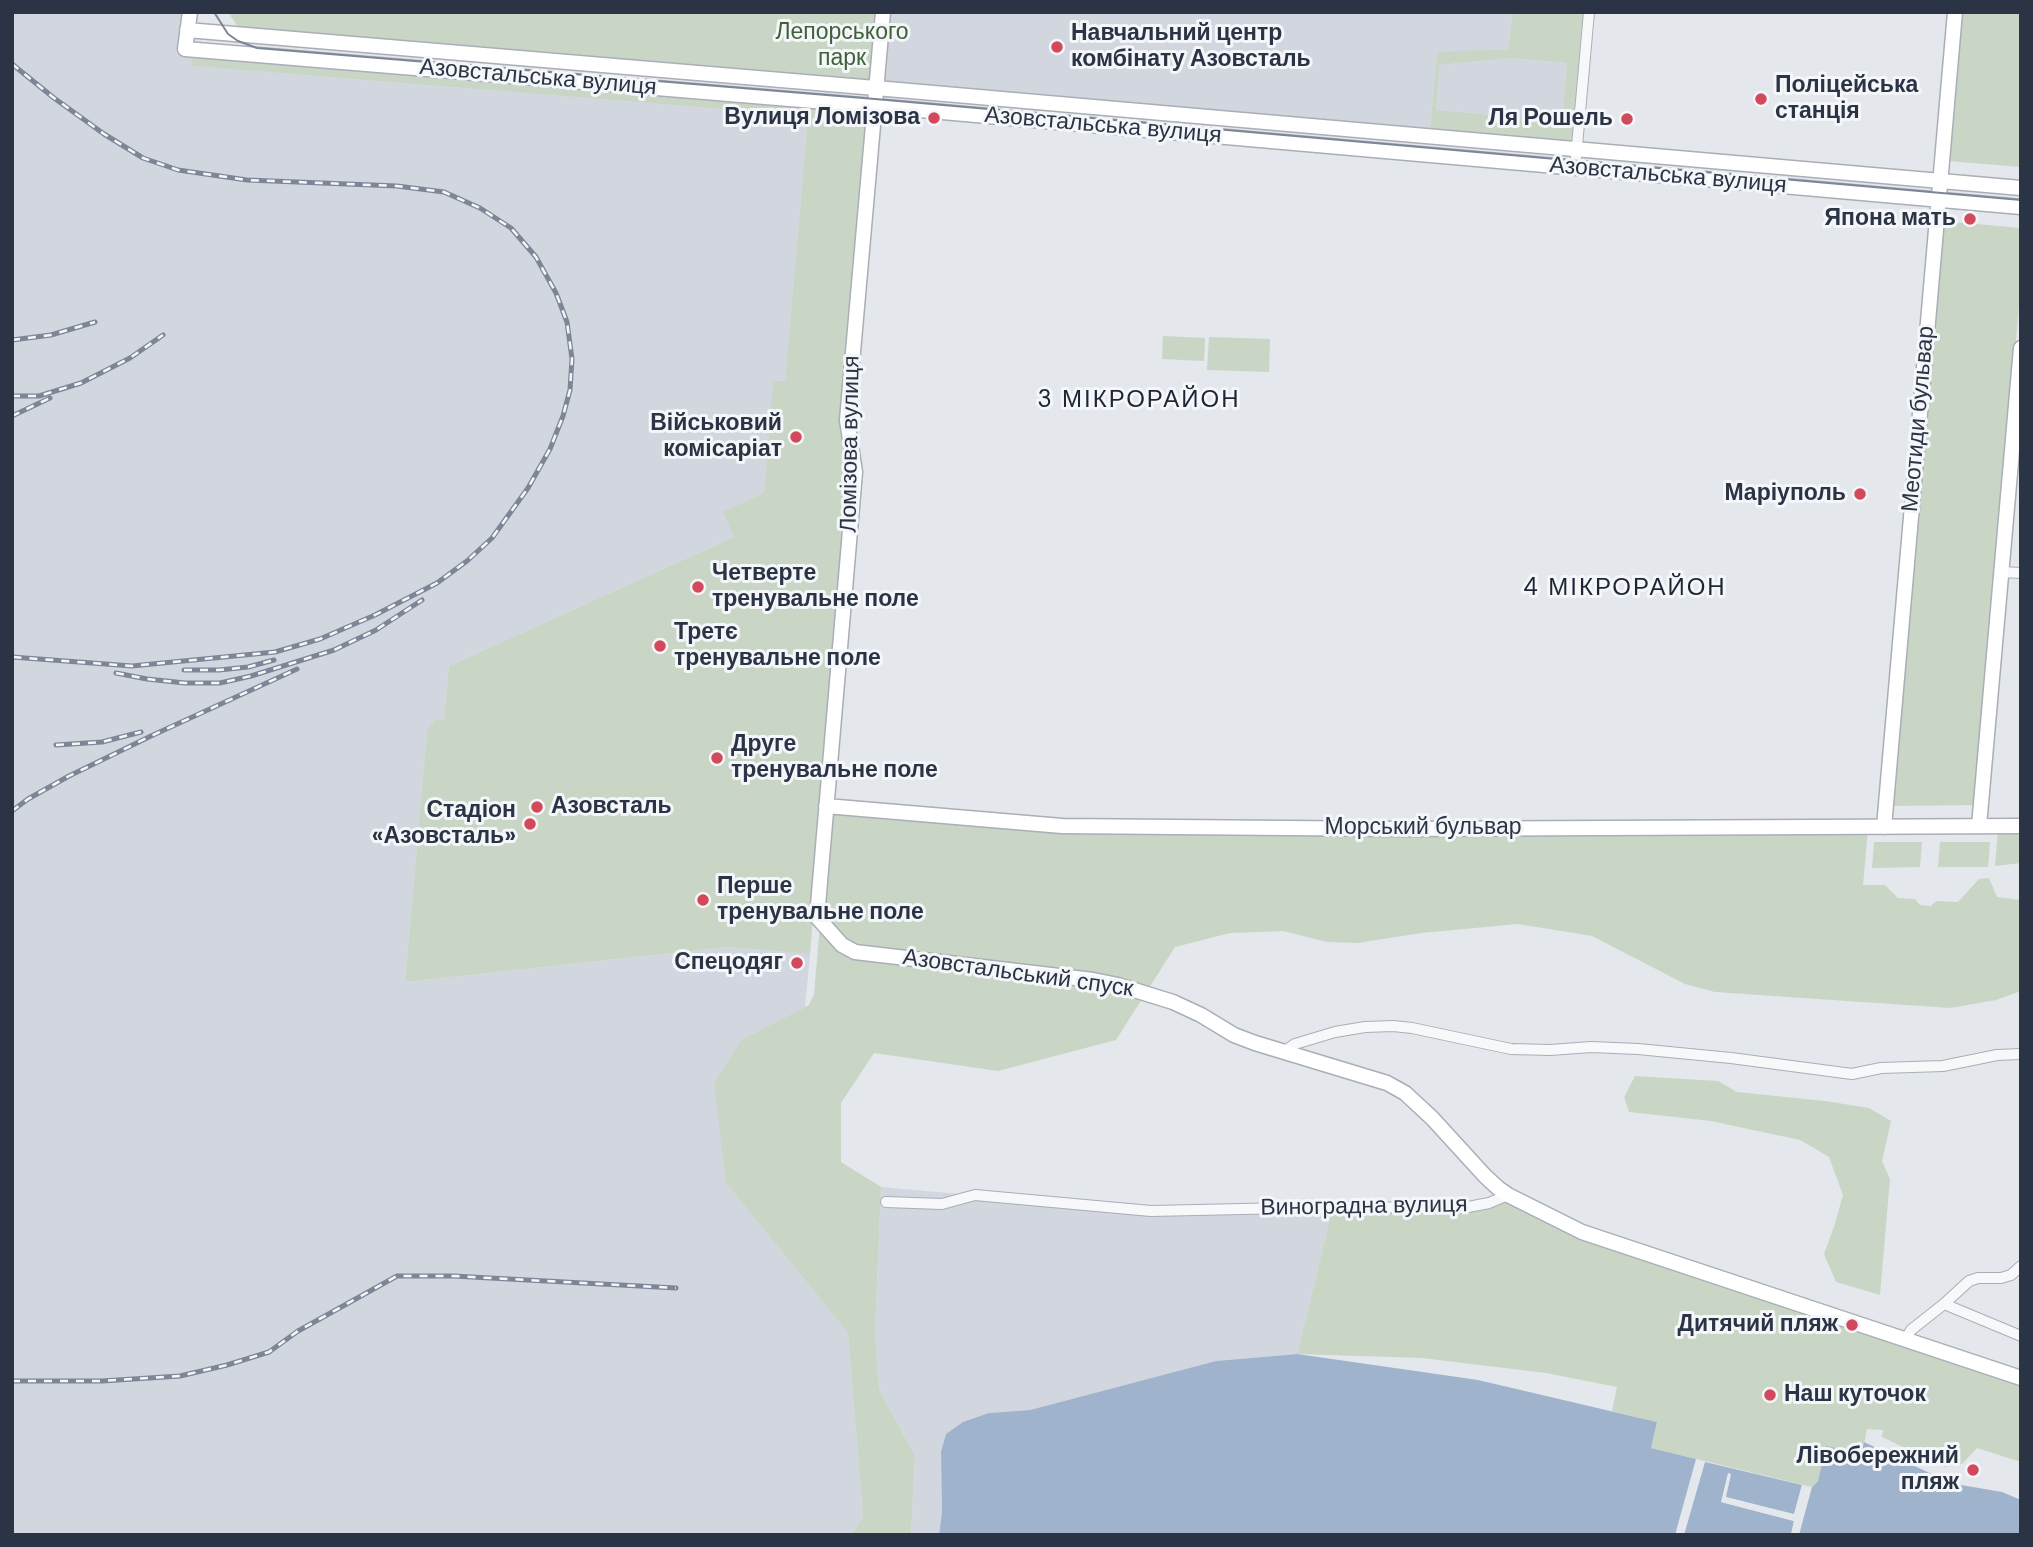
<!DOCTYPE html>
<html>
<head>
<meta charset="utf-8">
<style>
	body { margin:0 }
	#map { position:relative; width:2033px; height:1547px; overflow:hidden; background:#e4e7ec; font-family:"DM Sans",sans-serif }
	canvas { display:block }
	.frame { position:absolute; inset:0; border:14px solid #2b3445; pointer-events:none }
</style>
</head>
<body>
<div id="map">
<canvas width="2033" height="1547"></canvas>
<div class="frame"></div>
</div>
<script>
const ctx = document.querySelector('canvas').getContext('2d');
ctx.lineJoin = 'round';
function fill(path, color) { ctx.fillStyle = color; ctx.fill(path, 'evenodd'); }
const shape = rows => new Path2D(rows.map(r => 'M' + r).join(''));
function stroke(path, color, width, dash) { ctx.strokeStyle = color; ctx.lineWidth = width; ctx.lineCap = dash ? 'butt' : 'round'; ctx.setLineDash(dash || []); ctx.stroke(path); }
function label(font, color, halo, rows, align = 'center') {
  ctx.font = font + ' "DM Sans",sans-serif'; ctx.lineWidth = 6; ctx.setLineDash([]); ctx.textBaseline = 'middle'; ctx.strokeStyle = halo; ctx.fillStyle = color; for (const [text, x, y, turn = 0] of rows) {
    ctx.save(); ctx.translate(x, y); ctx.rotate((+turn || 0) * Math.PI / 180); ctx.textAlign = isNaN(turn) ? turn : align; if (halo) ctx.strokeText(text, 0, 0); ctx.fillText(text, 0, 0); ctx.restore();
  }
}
const built = shape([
	[12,12,185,12,179,54,192,56,191,66,808,116,785,382,773,382,764,493,734,537,449,666,444,720,427,731,405,982,727,947,810,954,805,1007,742,1039,726,1183,848,1333,863,1517,851,1535,12,1535],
	[886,12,1513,12,1508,49,1437,53,1430,130,880,82],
	[1511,58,1567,63,1562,121,1436,110,1440,65],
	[881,1187,1151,1211,1333,1207,1297,1354,1216,1361,1030,1410,989,1413,941,1452,942,1512,939,1535,911,1535,915,1456,879,1389,875,1335]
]);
const green = shape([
	[228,12,879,12,873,82,244,30,238,27],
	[1513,12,1583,12,1572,142,1430,130,1437,52,1508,49],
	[1511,58,1567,63,1562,121,1436,110,1440,65],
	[1961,12,2021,12,2021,167,1948,161],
	[192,56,870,111,850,475,810,954,727,947,405,982,427,731,436,719,444,720,449,666,734,537,723,512,764,493,773,381,785,381,808,116,191,66],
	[1943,221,2021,228,2021,283,1975,805,1891,806],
	[1163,336,1205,338,1204,361,1162,359],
	[1209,337,1270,339,1269,372,1207,370],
	[830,810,1063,831,1868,830,1863,885,1885,885,1898,898,1915,899,1920,905,1931,906,1936,901,1958,902,1979,879,1989,878,1997,897,2021,900,2021,991,1996,1000,1950,1008,1715,992,1685,984,1592,936,1518,924,1421,933,1358,943,1327,942,1283,931,1230,933,1175,947,1116,1040,998,1071,874,1053,841,1103,841,1162,881,1187,875,1334,879,1389,915,1456,911,1535,851,1535,863,1517,848,1333,726,1183,714,1083,742,1039,809,1005,814,994],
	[1998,829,2021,829,2021,863,1995,866],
	[1874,842,1922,842,1920,867,1872,868],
	[1940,842,1990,842,1988,867,1938,867],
	[1635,1076,1718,1081,1737,1092,1825,1101,1869,1108,1891,1121,1882,1161,1890,1179,1880,1295,1836,1282,1824,1254,1834,1227,1843,1195,1829,1157,1800,1140,1711,1121,1629,1112,1624,1097],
	[1508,1195,1565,1224,2021,1378,2021,1462,1977,1448,1962,1464,1944,1467,1882,1437,1883,1430,1867,1429,1862,1454,1826,1446,1818,1481,1812,1487,1651,1448,1657,1422,1612,1411,1617,1387,1546,1373,1422,1358,1297,1354,1333,1207,1463,1208]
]);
const water = shape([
	[1297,1354,1478,1380,1657,1422,1651,1448,1696,1459,1675,1535,939,1535,942,1512,941,1452,946,1434,963,1422,989,1413,1030,1410,1216,1361],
	[1864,1442,1940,1478,1961,1485,2002,1492,2021,1500,2021,1535,1799,1535,1812,1487,1818,1481,1826,1446,1861,1453],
	[1705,1462,1802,1485,1794,1515,1725,1497,1731,1475,1721,1502,1794,1521,1791,1535,1684,1535]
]);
const pier = shape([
	[1728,1473,1731,1474,1726,1497,1794,1514,1802,1485,1806,1486,1795,1518,1798,1521,1794,1535,1791,1535,1794,1521,1721,1502]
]);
const street = shape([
	[1575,168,1589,12],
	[2001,572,2021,573],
	[1283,1052,1295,1044,1335,1032,1365,1027,1393,1026,1412,1028,1511,1049,1550,1050,1591,1047,1638,1049,1731,1058,1852,1074,1881,1068,1943,1066,1997,1055,2021,1054],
	[886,1202,942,1204,975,1195,1151,1211,1333,1207,1463,1208,1489,1203,1508,1195],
	[1944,1304,2021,1336],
	[1905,1340,1911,1330,1944,1304,1969,1281,1978,1278,2001,1278,2011,1275,2021,1266]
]);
const secondary = shape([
	[190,12,185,49,874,106,2021,207],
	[883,12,847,420,855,472,817,917,842,945,855,952,1093,980,1118,985,1173,1002,1201,1015,1234,1035,1255,1043,1387,1083,1405,1093,1432,1118,1485,1176,1498,1188,1508,1195,1582,1232,2021,1378],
	[187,30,876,88,2021,188],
	[826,806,1062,826,1398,829,2021,826],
	[1979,826,2021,348],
	[1884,827,1955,12]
]);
const tram = shape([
	[214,12,228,34,238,41,257,48,875,99,2021,200]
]);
const rail = shape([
	[12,64,54,98,104,134,143,158,178,170,247,180,397,186,444,192,480,208,511,228,536,257,556,293,567,322,572,359,570,390,563,416,550,449,528,488,492,538,467,561,437,583,375,615,320,639,275,652,132,666,12,657],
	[12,340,51,335,95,322],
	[12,396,39,396,81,383,130,358,163,335],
	[12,416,50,398],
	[184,670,219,670,248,667,274,660],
	[116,673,147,679,185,683,220,683,251,676,334,650,376,630,422,600],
	[56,745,102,742,141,732],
	[12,811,28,799,69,776,151,736,297,669],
	[12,1381,102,1381,180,1376,227,1365,269,1352,298,1331,397,1276,453,1276,676,1288]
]);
const markers = [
	[1057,47,7,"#d1495b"],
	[1761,99,7,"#d1495b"],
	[934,118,7,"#d1495b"],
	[1627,119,7,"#d1495b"],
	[1970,219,7,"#d1495b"],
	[796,437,7,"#d1495b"],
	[1860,494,7,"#d1495b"],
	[698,587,7,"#d1495b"],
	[660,646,7,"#d1495b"],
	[717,758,7,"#d1495b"],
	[537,807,7,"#d1495b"],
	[530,824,7,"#d1495b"],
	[703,900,7,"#d1495b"],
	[797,963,7,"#d1495b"],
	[1852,1325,7,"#d1495b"],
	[1770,1395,7,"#d1495b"],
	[1973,1470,7,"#d1495b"]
];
const parkNames = [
	["Лепорського",842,33],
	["парк",842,59]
];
const poiNames = [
	["Навчальний центр",1071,34,"left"],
	["комбінату Азовсталь",1071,60,"left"],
	["Поліцейська",1775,86,"left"],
	["станція",1775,112,"left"],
	["Вулиця Ломізова",920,118],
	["Ля Рошель",1613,119],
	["Япона мать",1956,219],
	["Військовий",782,424],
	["комісаріат",782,450],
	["Маріуполь",1846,494],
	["Четверте",712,574,"left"],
	["тренувальне поле",712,600,"left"],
	["Третє",674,633,"left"],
	["тренувальне поле",674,659,"left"],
	["Друге",731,745,"left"],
	["тренувальне поле",731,771,"left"],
	["Азовсталь",551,807,"left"],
	["Стадіон",516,811],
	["«Азовсталь»",516,837],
	["Перше",717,887,"left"],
	["тренувальне поле",717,913,"left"],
	["Спецодяг",783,963],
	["Дитячий пляж",1838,1325],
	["Наш куточок",1784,1395,"left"],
	["Лівобережний",1959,1457],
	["пляж",1959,1483]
];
const streetNames = [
	["Азовстальська вулиця",538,78,5],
	["Азовстальська вулиця",1103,126,5],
	["Азовстальська вулиця",1668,176,5],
	["Меотиди бульвар",1919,419,-85],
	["Ломізова вулиця",851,444,-89],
	["Морський бульвар",1423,828],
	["Азовстальський спуск",1018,974,8],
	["Виноградна вулиця",1364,1207,-1]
];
const neighbourhoodNames = [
	["3 МІКРОРАЙОН",1139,401],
	["4 МІКРОРАЙОН",1625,589]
];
fill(built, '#d2d6de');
fill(green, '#c9d6c5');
fill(water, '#9fb4cc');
fill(pier, '#e4e7ec');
stroke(street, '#a9aeb7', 12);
stroke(secondary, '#a9aeb7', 17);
stroke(street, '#f7f8fa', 10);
stroke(secondary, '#fff', 14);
stroke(tram, '#7d8696', 2);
stroke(rail, '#7d8696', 5);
stroke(rail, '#f4f6f9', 2.5, [8]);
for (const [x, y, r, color] of markers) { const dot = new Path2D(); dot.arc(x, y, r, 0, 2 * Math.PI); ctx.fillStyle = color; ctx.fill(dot); stroke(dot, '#f4f6f9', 2.5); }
label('23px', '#3f6138', '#f4f6f9', parkNames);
label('bold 23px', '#2b3445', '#f4f6f9', poiNames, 'right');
label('23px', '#2b3445', '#f4f6f9', streetNames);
ctx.letterSpacing = '2px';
label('24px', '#1d2536', '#f4f6f9', neighbourhoodNames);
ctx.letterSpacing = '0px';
</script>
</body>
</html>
